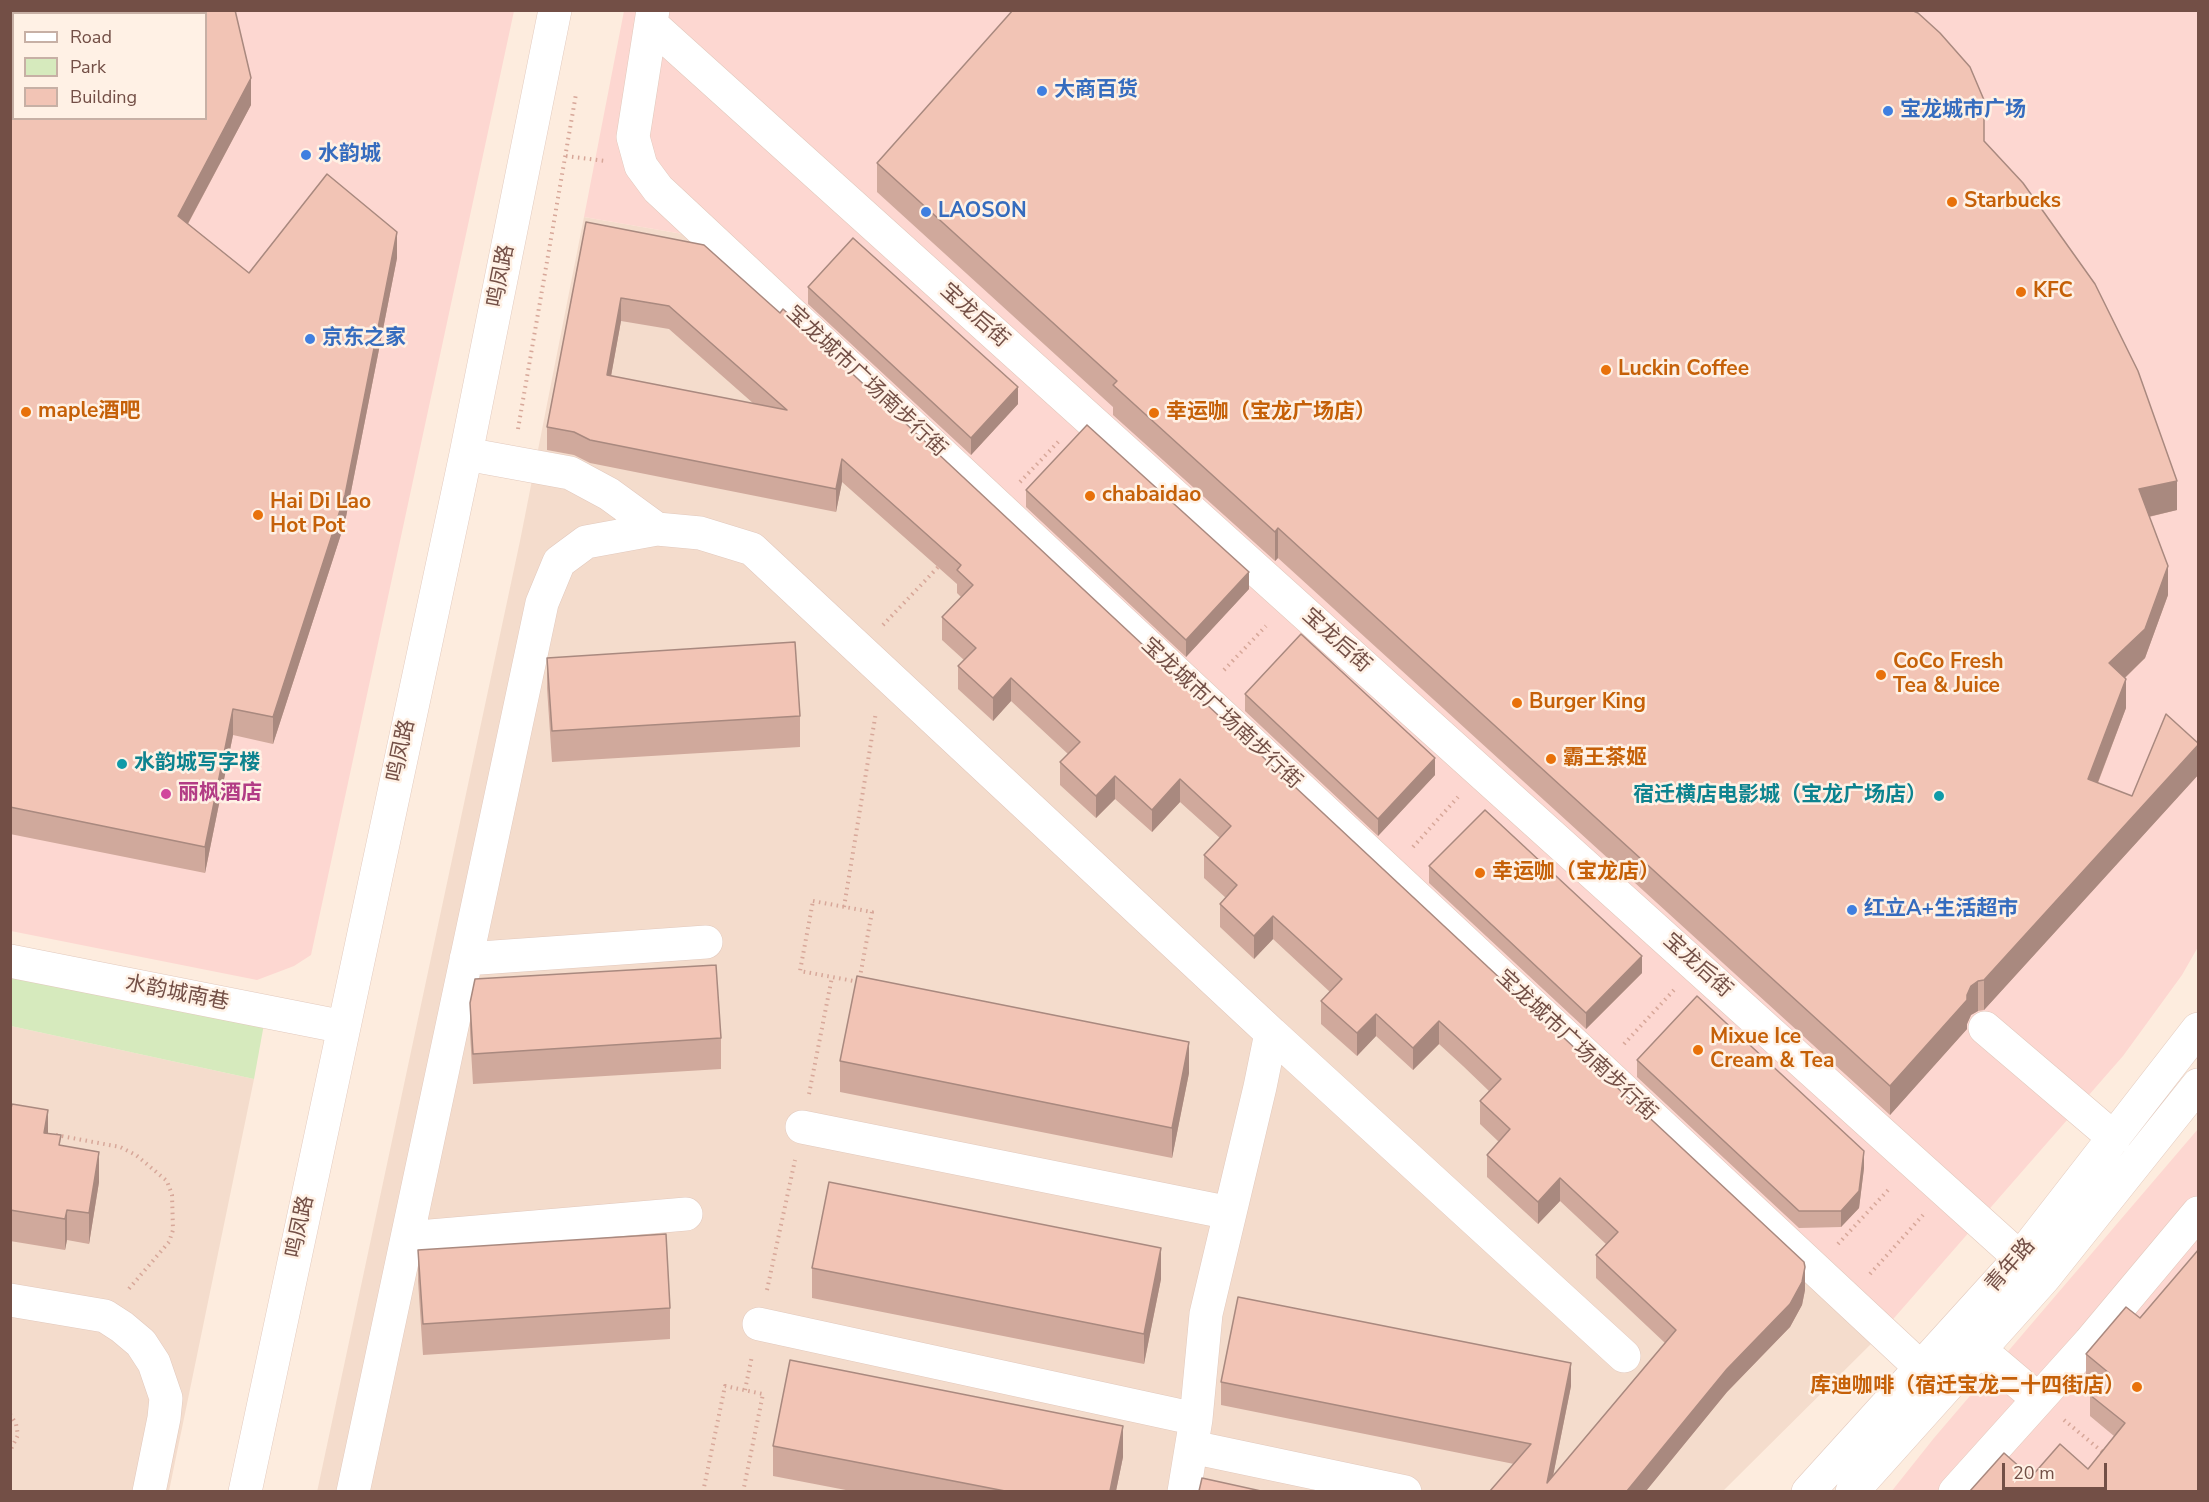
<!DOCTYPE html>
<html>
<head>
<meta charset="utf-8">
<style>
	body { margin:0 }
	#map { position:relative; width:2209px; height:1502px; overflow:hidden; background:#fdecde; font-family:"Nunito Sans",sans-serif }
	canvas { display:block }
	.frame { position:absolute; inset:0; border:12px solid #734f46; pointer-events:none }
	.legend { position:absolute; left:12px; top:12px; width:195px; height:108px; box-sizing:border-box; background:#fff1e5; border:2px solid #c7b0a5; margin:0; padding:8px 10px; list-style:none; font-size:18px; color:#734f46 }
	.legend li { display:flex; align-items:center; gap:12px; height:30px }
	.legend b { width:30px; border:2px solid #c7b0a5 }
	.scale { position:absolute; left:2002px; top:1463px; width:105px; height:27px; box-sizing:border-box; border:3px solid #734f46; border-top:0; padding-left:8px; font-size:18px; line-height:21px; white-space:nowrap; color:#734f46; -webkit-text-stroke:4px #fff1e5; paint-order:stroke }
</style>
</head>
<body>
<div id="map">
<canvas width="2209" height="1502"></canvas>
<div class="frame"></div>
<ul class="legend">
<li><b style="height:8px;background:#fff"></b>Road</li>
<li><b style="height:16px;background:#d6eabd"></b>Park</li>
<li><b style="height:16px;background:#f2c4b5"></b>Building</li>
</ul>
<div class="scale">20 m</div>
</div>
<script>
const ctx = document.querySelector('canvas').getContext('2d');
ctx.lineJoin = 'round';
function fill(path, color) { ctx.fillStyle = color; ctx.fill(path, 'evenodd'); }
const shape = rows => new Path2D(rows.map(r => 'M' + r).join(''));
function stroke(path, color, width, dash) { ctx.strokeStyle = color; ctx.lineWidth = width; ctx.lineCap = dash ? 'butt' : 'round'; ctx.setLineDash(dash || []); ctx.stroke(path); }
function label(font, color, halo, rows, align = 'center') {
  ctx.font = font + ' "Nunito Sans","Noto Sans SC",sans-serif'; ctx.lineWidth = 5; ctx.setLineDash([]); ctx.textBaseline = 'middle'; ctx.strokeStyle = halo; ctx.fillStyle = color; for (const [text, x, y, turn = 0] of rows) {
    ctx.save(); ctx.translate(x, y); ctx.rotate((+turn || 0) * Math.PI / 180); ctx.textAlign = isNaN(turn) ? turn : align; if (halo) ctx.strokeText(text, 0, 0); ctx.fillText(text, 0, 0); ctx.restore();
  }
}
const residential = shape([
	[584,217,712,239,1874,1341,1723,1491,317,1492,520,541],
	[11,1026,254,1079,169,1491,11,1492]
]);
const commercial = shape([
	[97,10,514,11,311,955,294,966,257,980,11,931,10,22,13,21,14,118,206,118,206,14,74,13],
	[624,11,2198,11,2198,947,2182,975,2123,1056,1874,1341,712,239,584,217],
	[2198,1129,2198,1491,1891,1492,1934,1438]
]);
const green = shape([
	[11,973,264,1024,254,1079,11,1026]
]);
const path = shape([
	[566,156,605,161],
	[518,429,576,94],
	[1020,482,1060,440],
	[883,625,940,565],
	[1224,670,1266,626],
	[1413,847,1458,797],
	[813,901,872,912,859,982,800,971,813,901],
	[844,907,876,712],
	[1624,1044,1674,990],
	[809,1094,832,977],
	[56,1135,120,1147,136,1155,167,1181,172,1195,173,1230,169,1242,127,1291],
	[1838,1244,1890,1188],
	[1870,1274,1923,1215],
	[767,1290,795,1160],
	[745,1390,752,1356],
	[10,1414,16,1424,18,1435,10,1451],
	[2064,1420,2105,1454],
	[703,1492,725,1386,763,1394,743,1492]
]);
const minor = shape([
	[653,10,633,137,641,166,658,189,1920,1367],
	[651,24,2020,1258],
	[466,454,570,473,609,494,657,529],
	[466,959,706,942],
	[10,961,344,1027],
	[1985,1028,2114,1138],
	[1271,1033,1624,1356],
	[802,1127,1230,1213],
	[407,1238,686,1214],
	[10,1300,105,1316,122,1327,141,1343,154,1363,166,1398,164,1418,149,1492],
	[759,1324,1196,1419],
	[1979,1349,2038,1399],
	[1192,1447,1405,1492],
	[245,1492,466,454,555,10],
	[353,1492,542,603,559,562,586,542,657,529,700,533,752,549,1271,1033,1260,1087,1206,1314,1196,1419,1184,1492],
	[1808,1492,2020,1258,2198,1029],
	[1852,1492,2044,1278,2198,1085],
	[1955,1492,2090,1342,2198,1213]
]);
const wall = shape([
	[10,63,251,105,188,224,249,273,397,258,345,522,273,744,233,735,205,873,10,834],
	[1984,141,2177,510,2149,517,2168,595,2145,658,2125,678,2126,708,2098,783,2132,796,2199,744,2199,774,1984,1010,1978,1011,1971,1015,1967,1024,1967,1029,1890,1115,1278,558,1275,561,1113,415,1113,407,877,192,877,163],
	[586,222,1805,1290,1802,1305,1790,1327,1727,1392,1646,1491,1490,1491,1514,1464,1221,1405,1221,1382,1571,1386,1553,1476,1665,1343,1596,1278,1596,1255,1606,1244,1560,1201,1538,1224,1487,1177,1487,1155,1499,1142,1480,1124,1480,1101,1489,1091,1463,1066,1439,1044,1413,1070,1376,1036,1357,1056,1321,1024,1321,1001,1330,992,1273,939,1254,959,1220,927,1220,904,1226,898,1204,878,1204,855,1220,838,1180,802,1152,832,1115,799,1096,818,1060,785,1060,762,1068,754,1011,701,993,721,958,689,958,666,964,660,942,640,942,617,961,597,957,593,957,584,842,482,836,512,590,463,574,455,547,450,547,427],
	[621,321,669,329,754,404,611,376],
	[808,287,1018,404,971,455,808,304],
	[1026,490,1249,589,1186,657,1026,507],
	[547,658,800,716,800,747,552,762,547,688],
	[1245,694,1435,775,1378,836,1245,711],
	[1429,866,1642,973,1586,1029,1429,883],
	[470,1003,721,1038,721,1069,473,1084,470,1033],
	[1637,1060,1864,1168,1859,1208,1841,1227,1799,1228,1637,1077],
	[840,1061,1189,1073,1172,1158,840,1092],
	[10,1112,48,1134,99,1182,89,1244,67,1240,65,1250,10,1241],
	[418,1250,670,1308,670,1339,423,1355,418,1281],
	[812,1268,1161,1279,1144,1364,812,1298],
	[2140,1318,2199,1491,2031,1477,2088,1469,2114,1436,2090,1416,2090,1395,2098,1385,2086,1375,2086,1354],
	[773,1446,1123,1457,1116,1491,851,1491,773,1476]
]);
const shadedWall = shape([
	[251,78,251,105,178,242,178,216],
	[397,232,397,258,345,522,273,744,273,717],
	[621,298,621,321,607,398,607,375],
	[1018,387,1018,404,971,455,971,438],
	[842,459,842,482,836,512,836,489],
	[2177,481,2177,510,2139,519,2139,489],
	[1278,528,1278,558,1275,561,1275,532],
	[2168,566,2168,595,2145,658,2109,693,2109,663],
	[1249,572,1249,589,1186,657,1186,640],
	[1011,678,1011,701,993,721,993,698],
	[2126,679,2126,708,2088,808,2088,779],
	[233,709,233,735,205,873,205,847],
	[2199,744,2199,774,1984,1010,1984,980],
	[1435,758,1435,775,1378,836,1378,819],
	[1115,776,1115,799,1096,818,1096,796],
	[1180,779,1180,802,1152,832,1152,810],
	[1273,916,1273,939,1254,959,1254,936],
	[1642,956,1642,973,1586,1029,1586,1013],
	[1978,981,1978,1011,1971,1015,1967,1024,1967,1029,1890,1115,1890,1086,1971,986],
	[1376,1014,1376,1036,1357,1056,1357,1033],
	[1439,1021,1439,1044,1413,1070,1413,1048],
	[1189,1042,1189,1073,1172,1158,1172,1128],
	[48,1110,48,1140,44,1133],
	[1864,1151,1864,1168,1859,1208,1841,1227,1841,1211],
	[99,1152,99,1182,89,1244,89,1213],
	[1560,1178,1560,1201,1538,1224,1538,1202],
	[67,1210,67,1240,65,1250,65,1219],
	[1161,1248,1161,1279,1144,1364,1144,1334],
	[1805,1267,1805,1290,1802,1305,1790,1327,1727,1392,1646,1491,1627,1491],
	[1571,1363,1571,1386,1550,1491,1547,1483],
	[1123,1426,1123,1457,1116,1491,1110,1491]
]);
const building = shape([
	[197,10,235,10,251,78,178,216,249,273,327,174,397,232,345,495,273,717,233,709,205,847,10,807,10,63,14,63,14,118,206,118,206,14,178,14,197,10],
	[1013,10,1911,10,1918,13,1940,33,1970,67,1984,100,1984,141,2023,183,2095,284,2138,371,2177,481,2139,489,2168,566,2145,629,2109,663,2126,679,2088,779,2132,796,2166,714,2199,744,1984,980,1978,981,1971,986,1967,995,1967,1000,1890,1086,1278,528,1275,532,1113,385,1117,381,877,163,1013,10],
	[586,222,704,245,780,313,783,309,1804,1262,1805,1267,1802,1282,1790,1304,1727,1369,1627,1491,1490,1491,1531,1444,1221,1382,1238,1297,1571,1363,1547,1483,1676,1330,1596,1255,1618,1232,1560,1178,1538,1202,1487,1155,1510,1129,1480,1101,1501,1079,1463,1043,1439,1021,1413,1048,1376,1014,1357,1033,1321,1001,1342,979,1273,916,1254,936,1220,904,1237,885,1204,855,1231,826,1180,779,1152,810,1115,776,1096,796,1060,762,1080,742,1011,678,993,698,958,666,976,648,942,617,973,585,957,570,961,565,842,459,836,489,590,440,574,432,547,427,586,222],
	[621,298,669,306,787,410,607,375,621,298],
	[853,238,1018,387,971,438,808,287,853,238],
	[1087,425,1249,572,1186,640,1026,490,1087,425],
	[1301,634,1435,758,1378,819,1245,694,1301,634],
	[795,642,800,716,552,731,547,658,795,642],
	[1485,810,1642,956,1586,1013,1429,866,1485,810],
	[716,965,721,1038,473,1054,470,1003,475,979,716,965],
	[857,976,1189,1042,1172,1128,840,1061,857,976],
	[1697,996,1864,1151,1859,1191,1841,1211,1799,1211,1637,1060,1697,996],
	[12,1104,48,1110,44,1133,61,1135,59,1145,99,1152,89,1213,67,1210,65,1219,10,1210,10,1112,12,1104],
	[829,1182,1161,1248,1144,1334,812,1268,829,1182],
	[666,1234,670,1308,423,1324,418,1250,666,1234],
	[2199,1249,2199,1491,1970,1491,2004,1453,2031,1477,2060,1444,2088,1469,2125,1423,2090,1395,2109,1373,2086,1354,2126,1307,2140,1318,2199,1249],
	[790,1360,1123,1426,1110,1491,1005,1491,773,1446,790,1360],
	[1202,1478,1261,1491,1199,1491,1202,1478]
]);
const markers = [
	[1042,91,6,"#3f7fe0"],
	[1888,111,6,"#3f7fe0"],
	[306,155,6,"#3f7fe0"],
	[1952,202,6,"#e8710a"],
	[926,212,6,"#3f7fe0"],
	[2021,292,6,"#e8710a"],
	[310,339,6,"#3f7fe0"],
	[1606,370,6,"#e8710a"],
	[26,412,6,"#e8710a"],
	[1154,413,6,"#e8710a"],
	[1090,496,6,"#e8710a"],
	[258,515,6,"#e8710a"],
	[1881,675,6,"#e8710a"],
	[1517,703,6,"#e8710a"],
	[1551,759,6,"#e8710a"],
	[122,764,6,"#0f9aa8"],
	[166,794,6,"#d1479c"],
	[1939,796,6,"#0f9aa8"],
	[1480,873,6,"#e8710a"],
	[1852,910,6,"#3f7fe0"],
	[1698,1050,6,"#e8710a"],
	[2137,1387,6,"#e8710a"]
];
const shopNames = [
	["大商百货",1054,91],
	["宝龙城市广场",1900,111],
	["水韵城",318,155],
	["LAOSON",938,212],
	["京东之家",322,339],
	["红立A+生活超市",1864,910]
];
const foodNames = [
	["Starbucks",1964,202],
	["KFC",2033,292],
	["Luckin Coffee",1618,370],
	["maple酒吧",38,412],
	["幸运咖（宝龙广场店）",1166,413],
	["chabaidao",1102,496],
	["Hai Di Lao",270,503],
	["Hot Pot",270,527],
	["CoCo Fresh",1893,663],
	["Tea & Juice",1893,687],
	["Burger King",1529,703],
	["霸王茶姬",1563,759],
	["幸运咖（宝龙店）",1492,873],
	["Mixue Ice",1710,1038],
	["Cream & Tea",1710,1062],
	["库迪咖啡（宿迁宝龙二十四街店）",2125,1387,"right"]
];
const streetNames = [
	["鸣凤路",502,276,-79],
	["宝龙后街",974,316,42],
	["宝龙城市广场南步行街",866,382,43],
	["宝龙后街",1336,641,42],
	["宝龙城市广场南步行街",1221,714,43],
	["鸣凤路",402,751,-78],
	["宝龙后街",1697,966,42],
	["水韵城南巷",177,994,11],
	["宝龙城市广场南步行街",1576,1046,43],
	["鸣凤路",301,1227,-78],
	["青年路",2011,1266,-49]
];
const cultureNames = [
	["水韵城写字楼",134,764],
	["宿迁横店电影城（宝龙广场店）",1927,796,"right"]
];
const hotelNames = [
	["丽枫酒店",178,794]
];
fill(residential, '#f4dccc');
fill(commercial, '#fdd7d1');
fill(green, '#d6eabd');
stroke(minor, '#e2c9bd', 34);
stroke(path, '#d7a799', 4, [1.5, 4.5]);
stroke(minor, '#fff', 33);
fill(wall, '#d0a99c');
fill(shadedWall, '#a9897f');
fill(building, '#f2c4b5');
stroke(building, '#a9897f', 1.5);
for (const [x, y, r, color] of markers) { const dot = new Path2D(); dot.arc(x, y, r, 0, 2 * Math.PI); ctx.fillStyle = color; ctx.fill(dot); stroke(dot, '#fff1e5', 2); }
label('bold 21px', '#366cbe', '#fff1e5', shopNames, 'left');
label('bold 21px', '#c56008', '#fff1e5', foodNames, 'left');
label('21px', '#734f46', '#fff1e5', streetNames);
label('bold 21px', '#0d838f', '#fff1e5', cultureNames, 'left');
label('bold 21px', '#b23c85', '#fff1e5', hotelNames, 'left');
</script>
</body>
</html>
